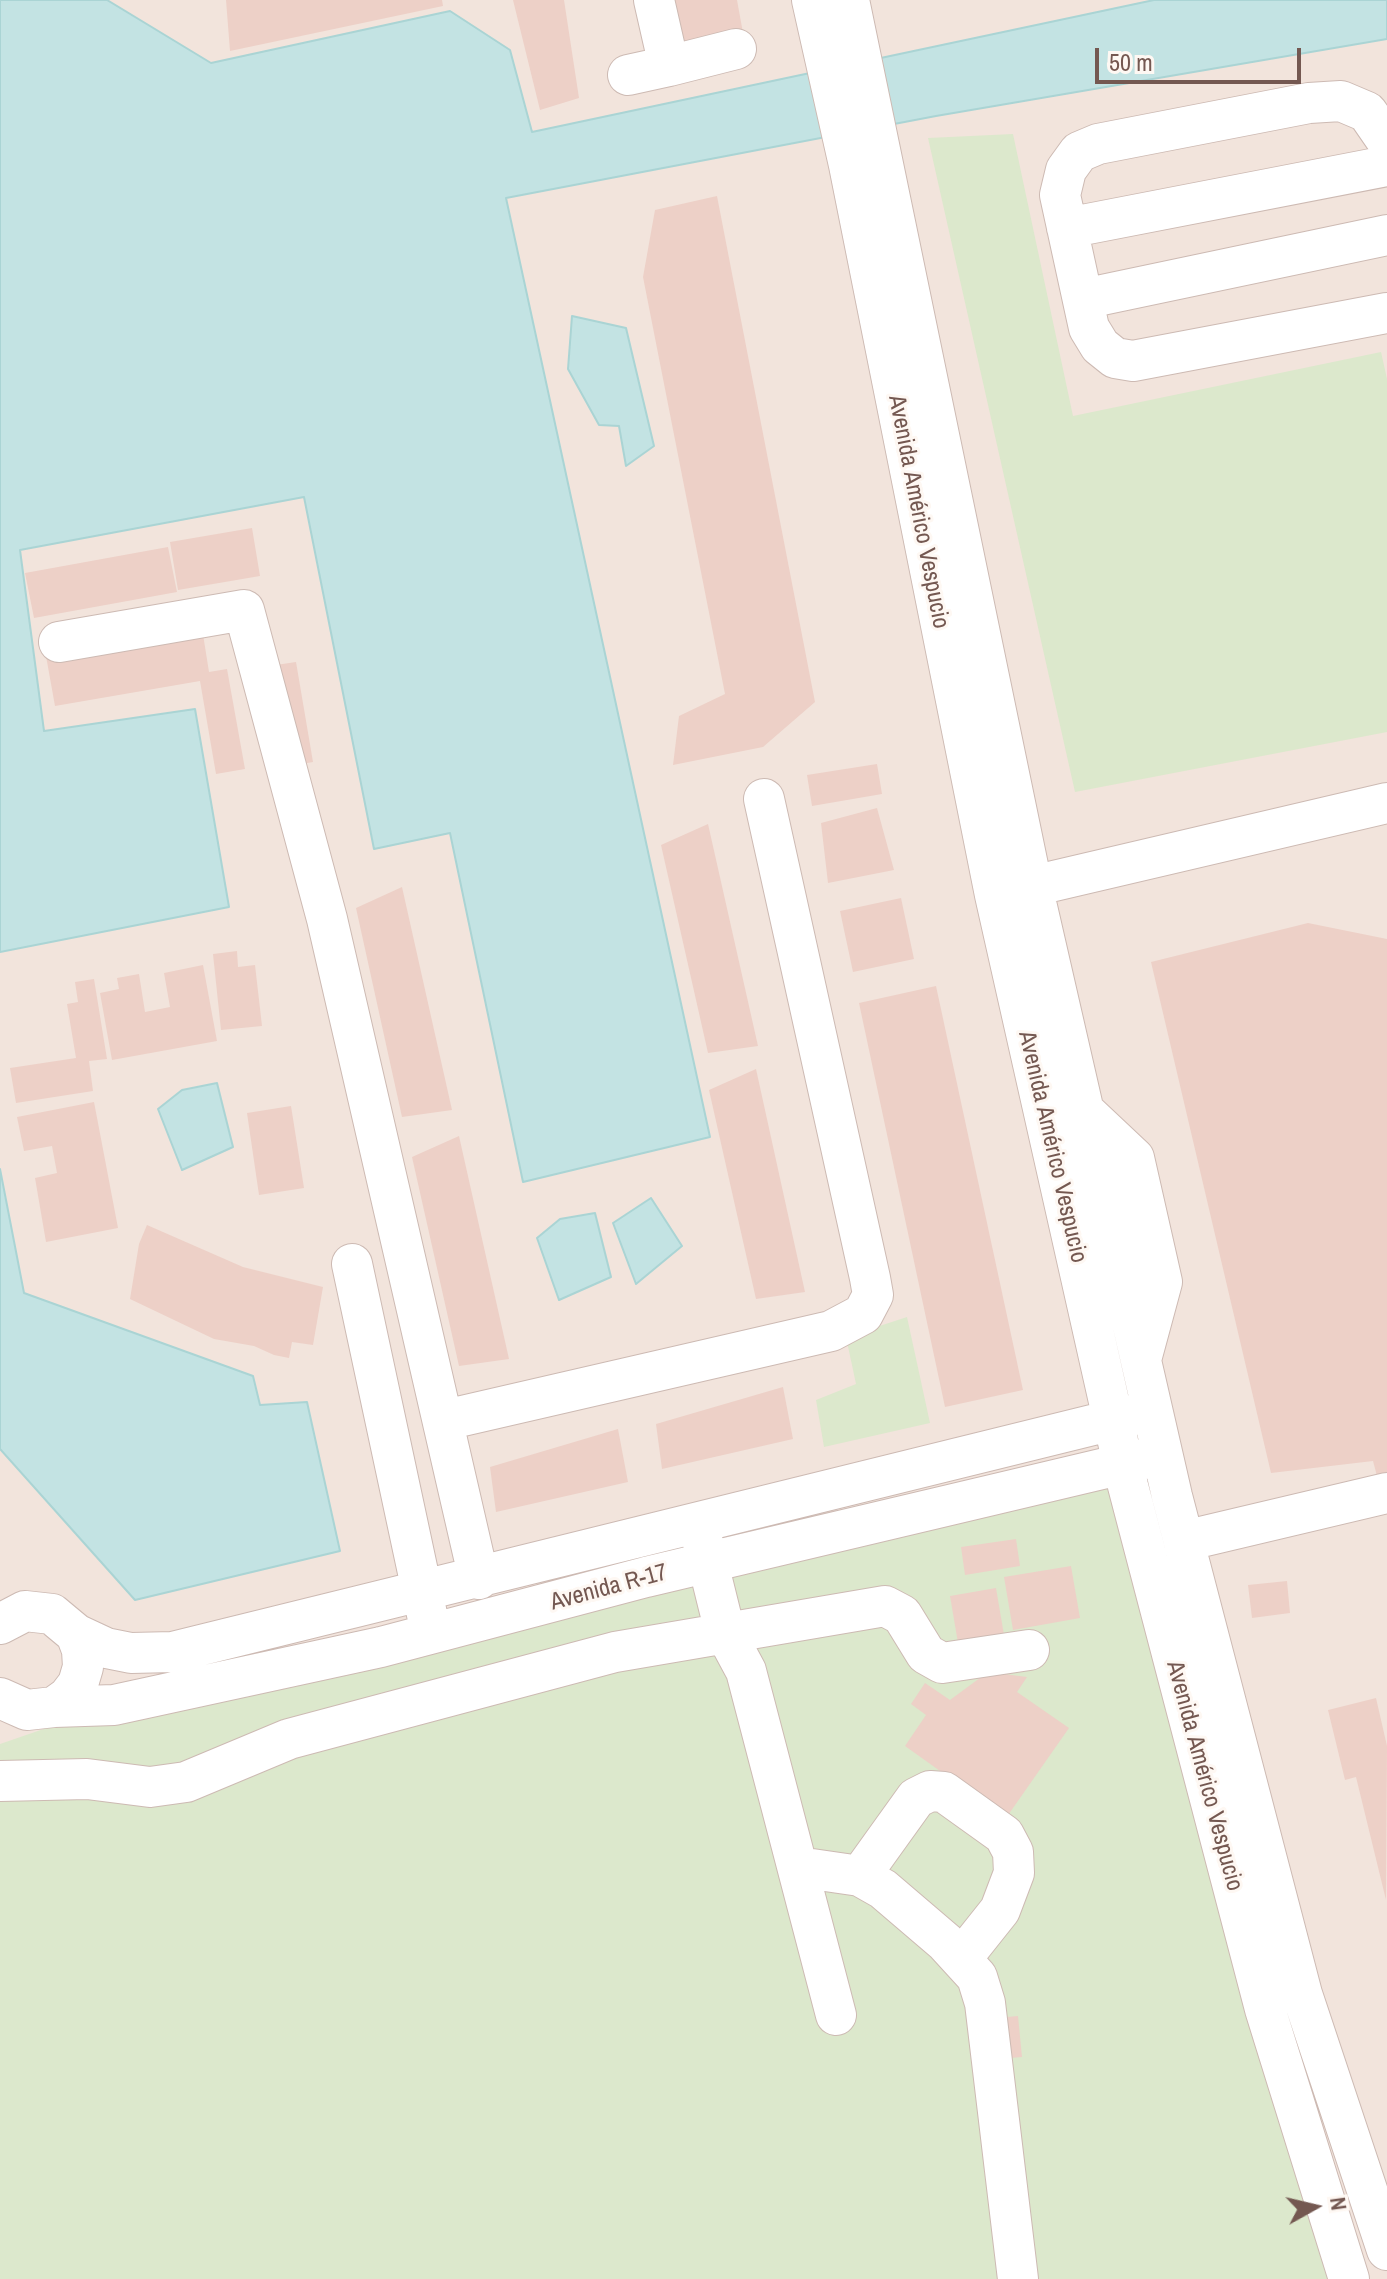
<!DOCTYPE html>
<html>
<head>
<meta charset="utf-8">
<style>
	body { margin:0 }
	#map { position:relative; width:1387px; height:2279px; overflow:hidden; background:#fbf3ed; font-family:"Archivo Narrow",sans-serif }
	canvas { display:block }
	.north { position:absolute; left:1275px; top:2167px; width:80px; height:80px; -webkit-text-stroke:6px #fef8f3; paint-order:stroke; rotate:82deg; font-size:22px; font-weight:700; line-height:32px; text-align:center; color:#745851 }
	.north::after { content:''; display:block; margin:auto; width:28px; height:36px; background:#745851; clip-path:polygon(50% 0,100% 100%,50% 72%,0 100%) }
	.scale { position:absolute; left:1095px; top:48px; width:206px; height:36px; box-sizing:border-box; border:4px solid #745851; border-top:0; padding-left:10px; font-size:24px; line-height:28px; white-space:nowrap; color:#745851; -webkit-text-stroke:6px #fef8f3; paint-order:stroke }
</style>
</head>
<body>
<div id="map">
<canvas width="1387" height="2279"></canvas>
<div class="north">N</div>
<div class="scale">50 m</div>
</div>
<script>
const ctx = document.querySelector('canvas').getContext('2d');
ctx.lineJoin = 'round';
function fill(path, color) { ctx.fillStyle = color; ctx.fill(path, 'evenodd'); }
const shape = rows => new Path2D(rows.map(r => 'M' + r).join(''));
function stroke(path, color, width, dash) { ctx.strokeStyle = color; ctx.lineWidth = width; ctx.lineCap = dash ? 'butt' : 'round'; ctx.setLineDash(dash || []); ctx.stroke(path); }
function label(font, color, halo, rows, align = 'center') {
  ctx.font = font + ' "Archivo Narrow",sans-serif'; ctx.lineWidth = 6; ctx.setLineDash([]); ctx.textBaseline = 'middle'; ctx.strokeStyle = halo; ctx.fillStyle = color; for (const [text, x, y, turn = 0] of rows) {
    ctx.save(); ctx.translate(x, y); ctx.rotate((+turn || 0) * Math.PI / 180); ctx.textAlign = isNaN(turn) ? turn : align; if (halo) ctx.strokeText(text, 0, 0); ctx.fillText(text, 0, 0); ctx.restore();
  }
}
const residential = shape([
	[0,0,1154,0,937,116,1387,39,1387,2279,0,2279]
]);
const green = shape([
	[1013,134,1073,416,1381,352,1387,379,1387,732,1075,792,928,138],
	[907,1317,930,1423,824,1447,816,1400,856,1384,846,1337],
	[1123,1464,1349,2279,0,2279,0,1744,64,1722]
]);
const water = shape([
	[0,0,107,0,211,63,450,11,510,50,532,132,1154,0,1387,0,1387,39,936,116,506,198,710,1137,523,1182,450,833,374,849,304,497,20,550,44,731,195,709,229,907,0,952,0,0],
	[572,316,626,328,654,446,626,466,619,426,599,425,568,369,572,316],
	[217,1083,233,1147,182,1170,158,1109,182,1090,217,1083],
	[0,1169,24,1293,253,1376,260,1405,307,1402,340,1551,135,1600,0,1449,0,1169],
	[651,1198,682,1246,636,1284,613,1223,651,1198],
	[595,1213,611,1277,559,1300,537,1238,560,1219,595,1213]
]);
const building = shape([
	[226,0,442,0,443,6,230,51],
	[513,0,564,0,579,98,540,110],
	[667,0,737,0,743,33,676,46],
	[717,196,815,702,763,747,673,765,679,716,725,694,643,277,655,210],
	[252,528,260,576,178,590,170,542],
	[168,547,177,592,34,618,25,573],
	[202,628,209,672,227,669,245,769,216,774,200,681,55,706,46,656],
	[296,662,313,762,285,767,269,666],
	[877,764,882,794,812,806,807,775],
	[877,808,894,870,828,883,821,823],
	[708,824,758,1046,708,1053,661,845],
	[402,887,452,1110,402,1117,356,908],
	[901,898,914,959,853,972,840,911],
	[1308,923,1387,939,1387,1474,1377,1476,1373,1461,1271,1473,1151,962],
	[237,951,238,967,255,965,262,1026,221,1030,213,954],
	[203,965,217,1041,112,1060,100,993,119,989,117,978,139,974,145,1012,170,1007,164,973],
	[94,979,107,1059,89,1061,93,1091,16,1103,10,1068,76,1058,67,1004,78,1002,75,982],
	[936,986,1023,1390,945,1407,859,1003],
	[756,1069,805,1292,756,1299,709,1090],
	[94,1102,118,1228,46,1242,35,1178,57,1173,52,1146,24,1151,17,1117],
	[291,1106,304,1188,259,1195,247,1113],
	[459,1136,509,1359,459,1366,412,1157],
	[147,1225,243,1267,323,1287,313,1345,292,1342,289,1358,274,1355,254,1346,214,1339,130,1299,139,1244],
	[783,1387,793,1439,662,1469,656,1424],
	[618,1429,628,1482,496,1512,490,1467],
	[1016,1539,1020,1566,965,1575,961,1547],
	[1071,1566,1080,1618,1013,1630,1004,1577],
	[1287,1581,1290,1613,1252,1618,1248,1585],
	[996,1588,1004,1635,958,1643,950,1596],
	[988,1672,1027,1677,1017,1692,1069,1728,1006,1818,905,1746,926,1715,911,1704,925,1683,950,1700],
	[1376,1698,1387,1746,1386,1900,1356,1777,1345,1780,1328,1710],
	[1018,2016,1022,2057,999,2059,995,2018]
]);
const minor = shape([
	[654,0,669,66,736,49],
	[812,0,849,165,995,895,1128,1486,1265,2009,1349,2279],
	[849,0,1032,885,1172,1496,1302,1994,1387,2250],
	[628,75,669,66],
	[1387,141,1367,112,1341,101,1309,103,1098,144,1079,152,1066,170,1060,195,1089,328,1100,346,1115,358,1133,361,1387,313],
	[1067,228,1387,166],
	[1083,299,1387,235],
	[59,642,244,610,327,919,479,1579],
	[1007,892,1387,803],
	[1083,1110,1134,1158,1162,1282,1142,1356],
	[352,1264,428,1619],
	[445,1420,831,1331,863,1314,873,1295,870,1278,764,799],
	[702,1539,725,1632,746,1671,836,2015],
	[1184,1541,1387,1493],
	[0,1624,25,1611,52,1614,76,1634,82,1650,83,1667,78,1684,68,1697,54,1707,27,1710,0,1698],
	[76,1634,106,1648,131,1653,173,1652,1137,1414],
	[54,1707,114,1705,381,1647,646,1577,1148,1458],
	[0,1781,87,1779,150,1787,186,1782,289,1739,615,1652,885,1606,902,1615,926,1654,942,1663,1029,1650],
	[798,1867,860,1876,883,1889,945,1942,977,1977,985,2003,1018,2279],
	[860,1876,916,1798,930,1791,944,1792,1004,1835,1013,1852,1014,1873,1000,1910,961,1959]
]);
const streetNames = [
	["Avenida Américo Vespucio",918,512,79],
	["Avenida Américo Vespucio",1052,1147,77],
	["Avenida R-17",609,1588,-15],
	["Avenida Américo Vespucio",1204,1776,75]
];
fill(residential, '#f2e4dc');
fill(green, '#dce8cc');
fill(water, '#c3e3e3');
stroke(water, '#aad4d4', 2);
fill(building, '#edd0c7');
stroke(minor, '#cdbab3', 42);
stroke(minor, '#fff', 40);
label('24px', '#745851', '#fef8f3', streetNames);
</script>
</body>
</html>
